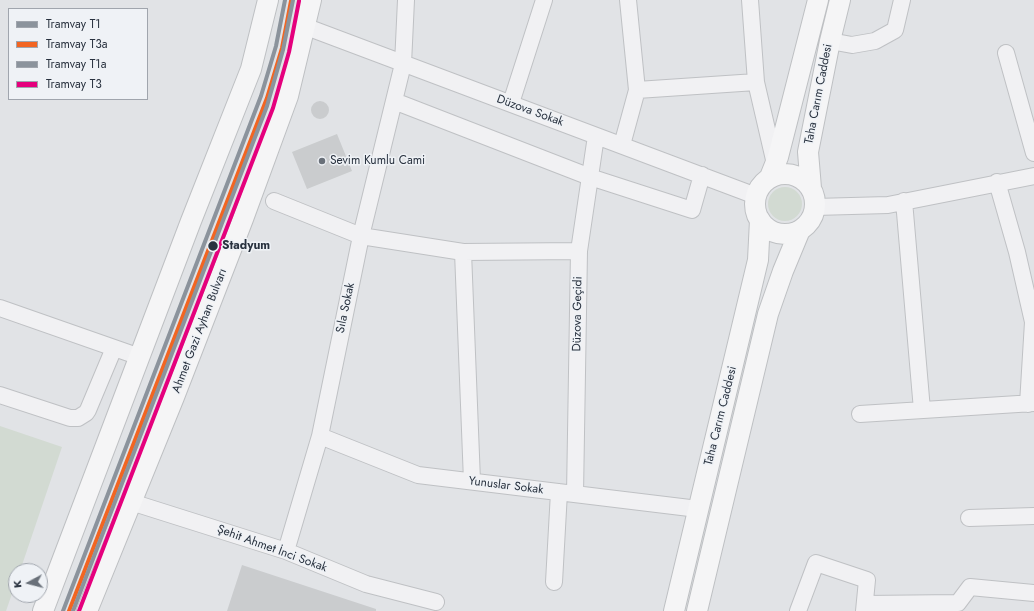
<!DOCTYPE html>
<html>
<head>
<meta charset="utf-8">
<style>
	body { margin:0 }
	#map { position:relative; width:1034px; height:611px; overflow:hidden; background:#e1e3e6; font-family:Jost,sans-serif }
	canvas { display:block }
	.legend { position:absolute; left:8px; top:8px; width:140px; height:92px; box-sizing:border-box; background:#eff2f6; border:1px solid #a0a5ad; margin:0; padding:5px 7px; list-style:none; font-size:12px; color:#29323f }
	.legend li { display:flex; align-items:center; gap:8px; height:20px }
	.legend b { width:20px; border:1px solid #a0a5ad }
	.north { position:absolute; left:8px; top:563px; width:40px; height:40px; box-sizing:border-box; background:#eff2f6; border:1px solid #a0a5ad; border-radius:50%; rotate:263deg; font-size:11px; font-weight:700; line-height:16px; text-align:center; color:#29323f }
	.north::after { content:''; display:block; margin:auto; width:14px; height:18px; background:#697079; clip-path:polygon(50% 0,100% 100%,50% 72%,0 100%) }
</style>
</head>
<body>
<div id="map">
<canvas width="1034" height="611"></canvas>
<ul class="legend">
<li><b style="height:5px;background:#8b939c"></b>Tramvay T1</li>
<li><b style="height:5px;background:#f26522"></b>Tramvay T3a</li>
<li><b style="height:5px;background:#8b939c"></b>Tramvay T1a</li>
<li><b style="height:5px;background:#e5007d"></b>Tramvay T3</li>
</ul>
<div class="north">K</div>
</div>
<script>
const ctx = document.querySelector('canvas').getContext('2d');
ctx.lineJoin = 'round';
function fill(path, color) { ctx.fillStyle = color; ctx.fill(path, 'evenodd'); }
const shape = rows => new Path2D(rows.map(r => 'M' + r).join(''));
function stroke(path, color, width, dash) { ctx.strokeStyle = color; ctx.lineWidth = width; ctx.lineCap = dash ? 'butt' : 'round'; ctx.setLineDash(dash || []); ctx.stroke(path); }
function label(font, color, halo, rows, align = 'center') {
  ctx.font = font + ' Jost,sans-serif'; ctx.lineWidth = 3; ctx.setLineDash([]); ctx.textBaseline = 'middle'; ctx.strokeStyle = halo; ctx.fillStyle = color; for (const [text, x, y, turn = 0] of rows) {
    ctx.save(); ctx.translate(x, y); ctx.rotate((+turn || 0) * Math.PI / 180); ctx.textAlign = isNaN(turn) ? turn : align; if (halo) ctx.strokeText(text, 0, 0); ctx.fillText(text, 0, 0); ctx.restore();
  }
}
const green = shape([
	'768 204a17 17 0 1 1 34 0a17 17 0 1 1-34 0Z',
	[0,426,62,447,20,571,16,571,16,582,6,611,0,611]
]);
const building = shape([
	'311 110a9 9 0 1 1 18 0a9 9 0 1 1-18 0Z',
	[337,134,352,171,307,189,292,152],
	[242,565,376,609,376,611,227,611]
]);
const minor = shape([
	[750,0,756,82,775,164],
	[304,26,756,196],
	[830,41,852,45,875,41,895,30,902,0],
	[1006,53,1034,153],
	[637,90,756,82],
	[394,101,590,177,692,210,702,175],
	[511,103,544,0],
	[622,145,637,90,628,0],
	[997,182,1017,252,1033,322,1028,404],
	[274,201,361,236,463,252,579,251],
	[904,201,922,410],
	[815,207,888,205,1034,176],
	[463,252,472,481],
	[0,308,140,357],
	[0,395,70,418,78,418,86,413,88,410,114,348],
	[860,414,1034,403],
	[320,436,418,475,698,509],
	[575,494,579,251,596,136],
	[131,502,286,551,366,584,436,602],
	[969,518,1034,516],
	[286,551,320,436,361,236,403,64,406,0],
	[554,582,559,492],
	[865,604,958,603,970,587,1034,593],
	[798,611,816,563,867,580,864,611]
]);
const major = shape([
	'755 204a30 30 0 1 1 60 0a30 30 0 1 1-60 0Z',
	[770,177,778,157,818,0],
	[811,188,808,152,830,41,840,0],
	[43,611,191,221,251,69,268,0],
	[87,611,174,397,243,219,288,96,311,0],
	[674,611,758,260,760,220],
	[697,611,768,314,783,271,800,230]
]);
const tram1 = shape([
	[63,611,261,96,276,46,285,0]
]);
const tram2 = shape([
	[69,611,267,98,282,48,291,1]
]);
const tram3 = shape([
	[73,611,267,106,283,50,293,0]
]);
const tram4 = shape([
	[79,611,273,108,289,52,299,1]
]);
const markers = [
	[322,161,4,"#697079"],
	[213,246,5.5,"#29323f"]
];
const streetNames = [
	["Taha Carım Caddesi",819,94,-79],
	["Düzova Sokak",530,111,20],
	["Sıla Sokak",346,308,-78],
	["Düzova Geçidi",578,314,-89],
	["Ahmet Gazi Ayhan Bulvarı",200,331,-69],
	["Taha Carım Caddesi",721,416,-76],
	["Yunuslar Sokak",506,486,7],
	["Şehit Ahmet İnci Sokak",272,549,20]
];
const poiNames = [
	["Sevim Kumlu Cami",330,161]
];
const stopNames = [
	["Stadyum",222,246]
];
fill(green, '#d2dad2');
fill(building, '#caccce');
stroke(minor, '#bfc1c4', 18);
stroke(major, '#bec0c3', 22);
stroke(minor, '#f1f1f3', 16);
stroke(major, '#f5f5f6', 20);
stroke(tram1, '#8b939c', 4);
stroke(tram2, '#f26522', 4);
stroke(tram3, '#8b939c', 4);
stroke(tram4, '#e5007d', 4);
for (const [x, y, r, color] of markers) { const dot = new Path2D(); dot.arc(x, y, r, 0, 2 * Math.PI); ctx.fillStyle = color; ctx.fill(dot); stroke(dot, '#eff2f6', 1.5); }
label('12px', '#29323f', '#eff2f6', streetNames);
label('12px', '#29323f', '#eff2f6', poiNames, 'left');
label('bold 12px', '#29323f', '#eff2f6', stopNames, 'left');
</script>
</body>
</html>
